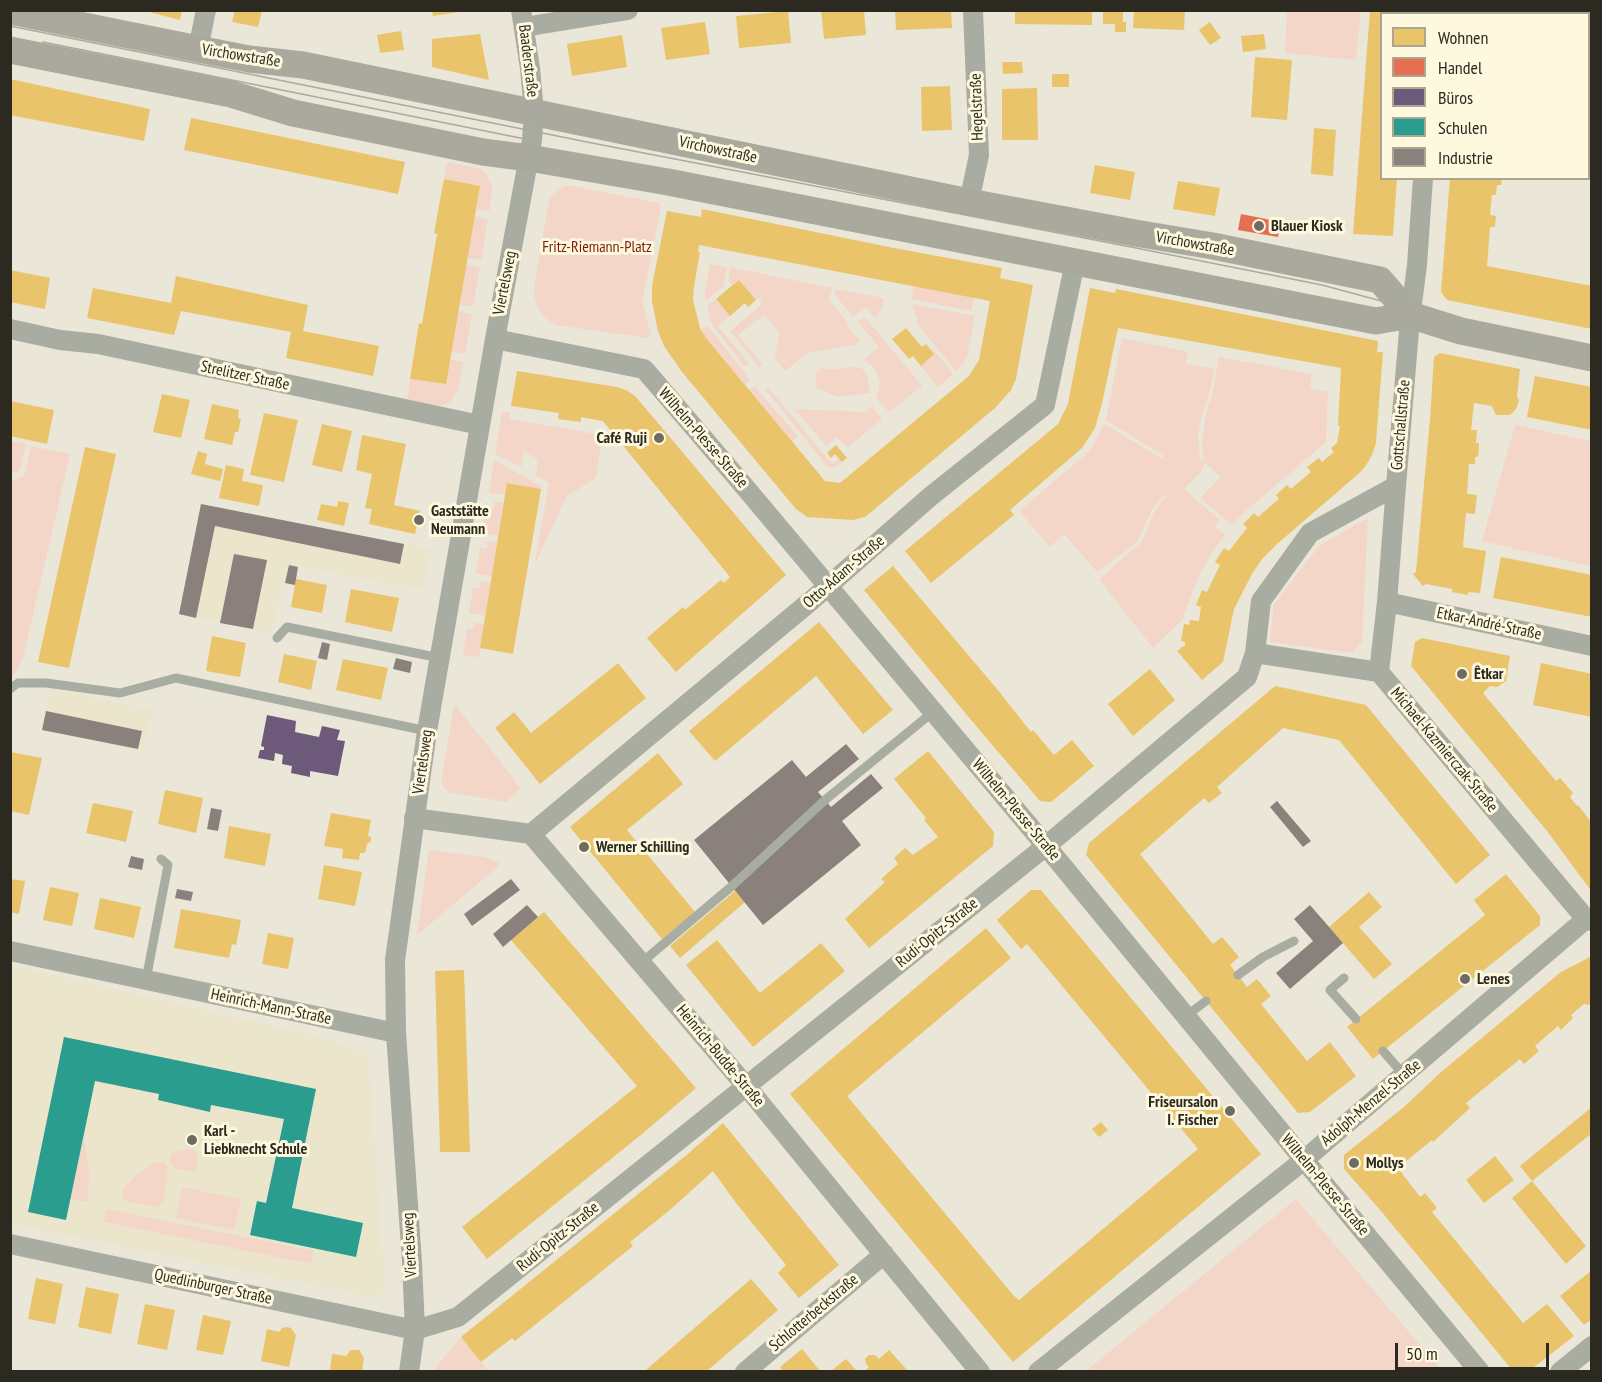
<!DOCTYPE html>
<html>
<head>
<meta charset="utf-8">
<style>
	body { margin:0 }
	#map { position:relative; width:1602px; height:1382px; overflow:hidden; background:#eae6d8; font-family:"PT Sans Narrow",sans-serif }
	canvas { display:block }
	.frame { position:absolute; inset:0; border:12px solid #2c2a20; pointer-events:none }
	.legend { position:absolute; left:1380px; top:12px; width:210px; height:168px; box-sizing:border-box; background:#fef9de; border:2px solid #aaa692; margin:0; padding:8px 10px; list-style:none; font-size:18px; color:#2c2a20 }
	.legend li { display:flex; align-items:center; gap:12px; height:30px }
	.legend b { width:30px; border:2px solid #aaa692 }
	.scale { position:absolute; left:1395px; top:1343px; width:154px; height:27px; box-sizing:border-box; border:3px solid #2c2a20; border-top:0; padding-left:8px; font-size:18px; line-height:21px; white-space:nowrap; color:#2c2a20; -webkit-text-stroke:4px #fef9de; paint-order:stroke }
</style>
</head>
<body>
<div id="map">
<canvas width="1602" height="1382"></canvas>
<div class="frame"></div>
<ul class="legend">
<li><b style="height:16px;background:#e9c46a"></b>Wohnen</li>
<li><b style="height:16px;background:#e76f51"></b>Handel</li>
<li><b style="height:16px;background:#6d597a"></b>Büros</li>
<li><b style="height:16px;background:#2a9d8f"></b>Schulen</li>
<li><b style="height:16px;background:#8a817c"></b>Industrie</li>
</ul>
<div class="scale">50 m</div>
</div>
<script>
const ctx = document.querySelector('canvas').getContext('2d');
ctx.lineJoin = 'round';
function fill(path, color) { ctx.fillStyle = color; ctx.fill(path, 'evenodd'); }
const shape = rows => new Path2D(rows.map(r => 'M' + r).join(''));
function stroke(path, color, width, dash) { ctx.strokeStyle = color; ctx.lineWidth = width; ctx.lineCap = dash ? 'butt' : 'round'; ctx.setLineDash(dash || []); ctx.stroke(path); }
function label(font, color, halo, rows, align = 'center') {
  ctx.font = font + ' "PT Sans Narrow",sans-serif'; ctx.lineWidth = 6; ctx.setLineDash([]); ctx.textBaseline = 'middle'; ctx.strokeStyle = halo; ctx.fillStyle = color; for (const [text, x, y, turn = 0] of rows) {
    ctx.save(); ctx.translate(x, y); ctx.rotate((+turn || 0) * Math.PI / 180); ctx.textAlign = isNaN(turn) ? turn : align; if (halo) ctx.strokeText(text, 0, 0); ctx.fillText(text, 0, 0); ctx.restore();
  }
}
const built = shape([
	[201,504,431,549,423,590,287,564,272,633,179,614],
	[51,689,152,710,143,751,42,730],
	[11,965,335,1041,368,1056,385,1290,374,1297,11,1224]
]);
const green = shape([
	[1287,11,1361,11,1356,60,1285,53],
	[447,162,481,169,485,172,491,183,492,190,489,211,476,209,480,186,444,179],
	[564,186,573,186,659,203,661,207,642,302,651,335,647,338,555,325,546,318,539,310,535,299,534,287,549,201,552,195],
	[474,216,488,219,481,260,468,258],
	[710,264,727,267,724,283,725,285,705,301,705,289],
	[466,265,480,267,473,306,460,305],
	[731,267,832,288,829,300,847,322,846,324,860,341,855,345,808,353,785,371,775,359,779,333,764,315,738,335,762,364,759,367,730,331,760,306,761,297,756,300,739,280,732,285,728,281],
	[914,286,974,297,971,311,911,299],
	[836,289,884,298,882,309,875,318,866,307,853,317,835,295],
	[716,299,730,316,718,326,749,364,745,367,711,323,707,306],
	[912,304,975,316,967,356,963,364,956,371,919,326],
	[458,311,472,314,465,354,451,352],
	[865,317,922,386,889,412,876,398,879,390,880,382,876,370,871,365,864,360,879,347,858,322],
	[708,326,750,380,745,384,706,338,701,330],
	[1122,338,1188,352,1186,364,1214,369,1210,390,1201,418,1198,437,1200,458,1204,462,1202,443,1206,413,1212,396,1219,357,1312,374,1310,389,1328,392,1326,442,1247,510,1232,525,1200,498,1221,477,1205,463,1201,472,1184,489,1220,520,1215,527,1225,535,1210,555,1198,578,1189,601,1183,619,1153,648,1099,579,1140,544,1145,534,1153,514,1165,497,1164,495,1155,505,1136,543,1097,572,1064,534,1050,547,1019,511,1084,456,1092,447,1104,424,1161,458,1164,456,1106,420],
	[932,348,953,374,938,387,921,366,934,354,930,349],
	[449,359,464,362,457,391,450,403,439,406,407,401,410,379,445,384],
	[855,367,863,369,868,378,870,393,837,397,817,388,815,374,821,368,832,369],
	[754,386,798,436,792,441,750,390],
	[768,387,832,464,839,458,842,462,834,468,828,467,765,389],
	[872,406,882,419,847,448,837,437,826,446,795,409,865,412],
	[502,411,510,413,509,419,602,435,596,478,567,496,535,563,549,483,536,475,538,459,524,452,521,467,495,454],
	[1515,425,1591,441,1591,566,1482,541],
	[11,441,26,444,20,470,11,474],
	[31,446,70,454,23,658,11,681,11,481,24,476],
	[494,460,541,486,541,489,508,483,505,495,489,493],
	[495,501,504,503,499,536,482,533,487,508,493,509],
	[1368,518,1362,641,1353,653,1270,642,1274,604,1320,545],
	[488,541,497,543,492,576,476,574,480,548,487,549],
	[481,581,491,583,485,616,469,613,473,588,480,589],
	[475,622,484,624,479,657,463,655,467,629,473,630],
	[454,706,456,706,512,776,520,789,507,802,448,792,441,783],
	[429,850,484,857,498,862,499,866,417,935],
	[83,1140,84,1140,86,1149,89,1171,88,1202,70,1199],
	[187,1149,192,1149,198,1154,198,1165,195,1172,174,1168,169,1162,170,1156,172,1153],
	[156,1162,164,1162,168,1167,163,1203,156,1207,126,1201,123,1200,121,1192,127,1185,136,1175],
	[182,1187,241,1199,234,1230,176,1218],
	[1296,1199,1442,1371,1086,1371],
	[107,1209,314,1251,311,1264,104,1222],
	[461,1337,481,1362,489,1371,434,1371,436,1367]
]);
const homes = shape([
	[142,10,182,10,180,20],
	[235,10,262,10,258,27,232,22],
	[432,10,459,10,459,12,433,16],
	[821,10,864,10,866,35,824,39],
	[895,10,951,10,952,28,896,30],
	[1015,10,1092,10,1092,25,1015,24],
	[1103,10,1123,10,1123,22,1126,22,1126,32,1115,32,1115,24,1103,24],
	[1134,10,1185,10,1184,30,1133,28],
	[1370,10,1410,10,1410,14,1382,14,1382,178,1397,178,1393,236,1353,234],
	[788,11,791,43,739,48,736,16],
	[705,22,710,54,666,60,661,28],
	[1210,22,1221,38,1210,45,1199,30],
	[401,31,404,50,380,53,377,35],
	[480,34,489,80,432,67,432,39],
	[1264,34,1266,49,1243,52,1241,36],
	[622,35,627,67,572,76,567,44],
	[1255,57,1292,60,1287,120,1251,117],
	[1002,62,1022,62,1023,73,1003,74],
	[1052,74,1069,74,1069,87,1052,87],
	[10,79,150,109,144,141,10,115],
	[950,86,952,130,922,131,921,87],
	[1037,88,1038,140,1002,140,1002,89],
	[191,118,405,162,398,194,184,150],
	[1314,128,1336,130,1333,176,1311,174],
	[1095,165,1135,172,1130,200,1090,193],
	[1450,178,1502,178,1501,185,1497,185,1496,195,1492,195,1490,215,1496,216,1495,227,1490,227,1487,266,1592,286,1592,329,1447,300,1441,292],
	[444,179,480,186,446,384,410,379,419,323,422,324,437,234,434,233],
	[1178,181,1220,188,1215,216,1173,209],
	[702,209,894,248,1002,268,1000,278,1033,285,1016,379,1011,390,995,408,865,517,853,520,807,517,796,509,682,372,664,346,658,331,652,301,652,286,667,211,701,217],
	[699,245,990,301,979,360,969,376,840,483,825,481,706,338,700,328,693,300,694,286,700,252,698,252],
	[10,270,50,278,45,309,10,302],
	[176,276,308,305,303,331,379,346,373,376,286,358,291,332,181,311,174,335,87,318,93,288,171,303],
	[739,280,756,300,748,307,745,303,730,316,716,299],
	[1090,288,1115,293,1116,289,1378,341,1377,352,1383,352,1377,429,1376,443,1372,455,1365,467,1356,476,1277,544,1262,559,1252,574,1234,609,1223,662,1202,680,1177,651,1185,645,1185,642,1181,641,1184,624,1189,625,1190,620,1199,621,1201,607,1196,605,1202,590,1207,592,1220,565,1215,562,1224,548,1229,551,1247,528,1243,524,1254,513,1258,517,1279,499,1276,495,1287,485,1291,489,1311,472,1307,467,1319,458,1322,462,1334,452,1331,448,1337,443,1340,426,1338,426,1341,368,1118,328,1102,403,1095,428,1082,448,1010,510,1014,515,931,583,905,551,1058,424,1068,404],
	[906,328,922,347,926,344,934,354,921,366,913,356,909,359,892,339],
	[1440,353,1520,369,1517,396,1519,401,1516,409,1510,415,1496,415,1492,406,1474,403,1471,430,1477,430,1476,443,1479,443,1478,457,1475,457,1475,464,1469,464,1467,494,1477,495,1475,514,1466,513,1463,547,1486,551,1480,593,1468,592,1468,595,1452,592,1452,589,1426,584,1423,586,1413,574,1416,572,1430,419,1434,357],
	[517,371,617,387,628,391,636,397,786,575,676,672,647,638,683,607,685,610,721,580,724,583,730,577,603,421,581,417,581,422,558,419,559,413,511,406],
	[1535,376,1592,387,1592,430,1527,417],
	[162,394,190,400,181,438,153,432],
	[10,401,54,410,47,444,10,436],
	[212,404,239,410,238,418,241,419,238,432,235,432,232,445,204,439],
	[264,413,298,420,284,482,250,475],
	[322,424,352,431,342,472,312,465],
	[362,435,406,444,394,505,420,511,415,534,369,524,372,509,365,508,372,474,356,470],
	[836,445,847,458,842,462,835,454,831,458,827,453],
	[85,447,116,454,69,668,38,662],
	[198,451,207,454,205,464,223,469,220,481,191,474],
	[226,465,244,469,242,481,263,485,259,506,219,498],
	[507,483,541,489,513,654,480,648],
	[338,501,349,503,344,526,317,520,321,504,337,507],
	[1501,557,1592,575,1592,617,1493,598],
	[893,566,997,689,1031,732,1033,730,1054,755,1072,740,1094,766,1051,802,1040,801,966,714,864,590],
	[296,579,327,585,322,613,291,607],
	[351,589,399,598,392,632,345,622],
	[819,622,893,710,863,734,816,676,715,761,689,731],
	[212,636,246,643,240,677,206,671],
	[1422,638,1510,656,1506,681,1497,687,1490,686,1483,693,1556,781,1560,778,1573,793,1570,797,1577,806,1578,805,1592,823,1592,892,1547,831,1411,666,1415,642],
	[284,654,317,661,311,690,278,682],
	[343,659,388,668,381,700,336,690],
	[618,663,646,698,540,784,495,728,514,712,531,733],
	[1541,663,1592,674,1592,717,1533,705],
	[1150,669,1175,700,1133,736,1108,704],
	[1275,686,1366,705,1490,855,1456,884,1339,740,1283,728,1217,787,1222,793,1209,803,1204,798,1140,854,1213,944,1222,937,1239,957,1230,965,1247,987,1257,979,1271,996,1261,1004,1307,1061,1330,1042,1356,1076,1310,1112,1298,1113,1086,855,1089,843],
	[928,751,994,832,993,846,869,948,845,919,885,882,881,879,898,864,894,858,905,848,913,855,938,837,924,820,926,818,894,779],
	[10,752,42,758,29,815,10,811],
	[658,753,683,784,627,830,695,912,662,939,570,827],
	[165,790,203,798,196,833,158,824],
	[93,803,133,811,126,842,86,833],
	[331,813,371,820,368,836,371,837,371,841,367,844,365,853,360,853,359,860,342,858,343,849,324,846],
	[229,826,271,834,265,866,224,858],
	[324,865,362,872,355,906,318,899],
	[1506,874,1540,916,1540,925,1373,1059,1347,1027,1485,915,1474,900],
	[10,879,25,881,19,914,10,912],
	[50,887,79,893,72,926,43,920],
	[1031,890,1041,890,1261,1154,1013,1362,790,1094,986,928,1011,958,847,1096,1013,1295,1019,1300,1181,1163,1198,1149,1027,944,1021,949,997,920],
	[735,891,745,902,680,958,670,946],
	[1369,892,1382,907,1359,927,1392,964,1374,979,1329,927],
	[100,898,141,907,134,938,94,929],
	[181,909,241,920,236,945,232,944,229,958,174,948],
	[544,912,696,1088,642,1134,487,1259,462,1227,637,1086,511,940],
	[268,933,294,938,288,969,262,964],
	[717,940,760,993,821,943,845,971,753,1047,686,965],
	[1592,956,1592,1003,1588,1005,1584,1004,1571,1015,1573,1018,1561,1030,1558,1026,1545,1037,1535,1046,1539,1051,1524,1064,1520,1059,1466,1103,1470,1108,1433,1142,1432,1140,1398,1168,1420,1197,1425,1193,1437,1208,1432,1212,1523,1323,1547,1304,1574,1336,1529,1371,1513,1371,1381,1211,1344,1169,1344,1155,1404,1107,1440,1073,1561,972],
	[464,970,470,1152,440,1152,435,971],
	[1592,1107,1592,1133,1532,1181,1520,1166],
	[1101,1122,1108,1130,1099,1137,1092,1129],
	[723,1123,839,1265,799,1298,778,1273,786,1265,736,1203,713,1171,671,1209,630,1242,633,1246,515,1341,512,1338,481,1362,461,1337,689,1153],
	[1495,1156,1514,1180,1484,1203,1466,1180],
	[1532,1181,1586,1246,1566,1264,1512,1198],
	[1592,1270,1592,1319,1584,1325,1560,1296],
	[36,1278,63,1284,55,1324,28,1319],
	[751,1279,778,1310,707,1371,647,1371,646,1370],
	[86,1287,119,1294,111,1334,78,1327],
	[145,1304,175,1310,167,1350,137,1344],
	[203,1315,231,1321,223,1355,196,1350],
	[287,1327,291,1328,296,1335,289,1367,261,1361,267,1329,279,1332,282,1328],
	[802,1349,820,1371,783,1371,780,1367],
	[351,1350,359,1350,364,1358,362,1371,330,1371,332,1354,346,1356],
	[889,1350,908,1371,864,1371,869,1367,866,1364,865,1359,869,1355,875,1355,879,1359],
	[846,1359,857,1371,831,1371]
]);
const shops = shape([
	[1241,214,1281,222,1278,237,1238,230]
]);
const offices = shape([
	[267,715,296,721,295,732,319,737,322,726,340,730,337,740,345,741,338,776,310,771,310,777,291,773,292,766,282,764,283,755,275,753,274,761,258,758,260,750,264,750,264,747,261,746]
]);
const schools = shape([
	[64,1037,316,1089,292,1208,363,1223,356,1257,250,1235,257,1201,266,1203,284,1119,211,1105,210,1112,158,1100,159,1094,95,1081,66,1220,28,1212]
]);
const industry = shape([
	[201,504,404,544,400,564,215,526,196,618,179,614],
	[234,554,267,560,253,629,220,623],
	[289,565,298,567,295,585,285,583],
	[322,642,330,644,327,660,318,658],
	[396,658,412,662,410,673,393,669],
	[46,711,142,731,138,749,42,730],
	[846,744,859,759,818,792,831,807,871,774,883,788,842,821,861,845,763,925,694,840,792,760,806,777],
	[1277,801,1311,841,1303,847,1270,807],
	[211,808,222,810,218,831,207,829],
	[131,856,144,859,142,870,128,867],
	[511,879,520,890,472,926,464,914],
	[177,889,193,892,191,901,175,898],
	[527,905,538,917,503,947,493,934],
	[1310,905,1343,943,1290,989,1276,973,1313,941,1294,919]
]);
const lane = shape([
	[277,638,287,627,440,658],
	[10,689,18,683,46,683,120,693,176,678,427,731],
	[641,963,732,886,825,800,933,712],
	[1238,975,1263,957,1294,941],
	[1344,978,1330,990,1356,1019],
	[146,980,168,865,161,859],
	[1186,1016,1206,1001],
	[1383,1051,1404,1075]
]);
const street = shape([
	[1485,10,1490,14],
	[1436,14,1436,10],
	[1557,14,1561,10],
	[524,27,628,10],
	[1588,38,1592,39],
	[198,49,206,10],
	[969,202,979,155,973,10],
	[10,329,60,340,98,344,480,425],
	[495,339,644,369,744,486,1046,846,1304,1160,1480,1372],
	[1387,602,1592,646],
	[1255,653,1379,672,1586,919,1592,921],
	[1379,672,1387,602,1396,486,1410,319,1417,265,1423,178],
	[414,818,531,834,746,1086,980,1372],
	[531,834,812,600,931,496,1045,405,1075,262],
	[10,951,396,1033],
	[10,1244,415,1330,458,1317,1046,846,1247,677,1255,653,1261,601,1310,533,1396,486],
	[409,1372,415,1330,412,1262,396,1033,395,960,427,731,495,339,532,140,534,112,530,68,521,10],
	[745,1372,884,1254],
	[1038,1372,1304,1160,1586,919],
	[1560,1372,1592,1346]
]);
const secondary = shape([
	[10,11,198,49,249,59,303,65,969,202,1135,233,1213,246,1380,280,1410,315],
	[10,50,231,94,293,113,483,152,529,158,668,182,1376,321,1410,315,1461,331,1592,358]
]);
const tram = shape([
	[10,26,592,143,1131,247,1322,285,1411,309,1464,327,1592,354],
	[43,42,540,142],
	[1389,313,1441,328]
]);
const markers = [
	[1259,226,6,"#6e6c60"],
	[659,438,6,"#6e6c60"],
	[419,520,6,"#6e6c60"],
	[1462,674,6,"#6e6c60"],
	[584,847,6,"#6e6c60"],
	[1465,979,6,"#6e6c60"],
	[1230,1111,6,"#6e6c60"],
	[192,1140,6,"#6e6c60"],
	[1354,1163,6,"#6e6c60"]
];
const streetNames = [
	["Virchowstraße",241,56,9],
	["Baaderstraße",528,61,83],
	["Hegelstraße",977,107,-92],
	["Virchowstraße",718,150,12],
	["Virchowstraße",1195,244,10],
	["Viertelsweg",505,283,-79],
	["Strelitzer Straße",245,376,12],
	["Gottschallstraße",1401,425,-85],
	["Wilhelm-Plesse-Straße",703,438,49],
	["Otto-Adam-Straße",844,572,-41],
	["Etkar-André-Straße",1489,624,12],
	["Michael-Kazmierczak-Straße",1444,750,50],
	["Viertelsweg",423,762,-82],
	["Wilhelm-Plesse-Straße",1016,810,50],
	["Rudi-Opitz-Straße",937,933,-39],
	["Heinrich-Mann-Straße",271,1007,12],
	["Heinrich-Budde-Straße",720,1056,50],
	["Adolph-Menzel-Straße",1371,1103,-40],
	["Wilhelm-Plesse-Straße",1325,1185,50],
	["Rudi-Opitz-Straße",558,1237,-39],
	["Viertelsweg",410,1245,-93],
	["Quedlinburger Straße",213,1287,12],
	["Schlotterbeckstraße",814,1313,-40]
];
const poiNames = [
	["Blauer Kiosk",1271,226],
	["Café Ruji",647,438,"right"],
	["Gaststätte",431,511],
	["Neumann",431,529],
	["Êtkar",1474,674],
	["Werner Schilling",596,847],
	["Lenes",1477,979],
	["Friseursalon",1218,1102,"right"],
	["I. Fischer",1218,1120,"right"],
	["Karl -",204,1131],
	["Liebknecht Schule",204,1149],
	["Mollys",1366,1163]
];
const parkNames = [
	["Fritz-Riemann-Platz",597,247]
];
fill(built, '#ebe5cc');
fill(green, '#f4d6c9');
fill(homes, '#e9c46a');
fill(shops, '#e76f51');
fill(offices, '#6d597a');
fill(schools, '#2a9d8f');
fill(industry, '#8a817c');
stroke(lane, '#a9aca1', 9);
stroke(street, '#a9aca1', 20);
stroke(secondary, '#a9aa9d', 27);
stroke(tram, '#aaaa9f', 1.5);
for (const [x, y, r, color] of markers) { const dot = new Path2D(); dot.arc(x, y, r, 0, 2 * Math.PI); ctx.fillStyle = color; ctx.fill(dot); stroke(dot, '#fef9de', 2); }
label('16px', '#2c2a20', '#fef9de', streetNames);
label('bold 16px', '#2c2a20', '#fef9de', poiNames, 'left');
label('16px', '#7a1a08', '#fef9de', parkNames);
</script>
</body>
</html>
